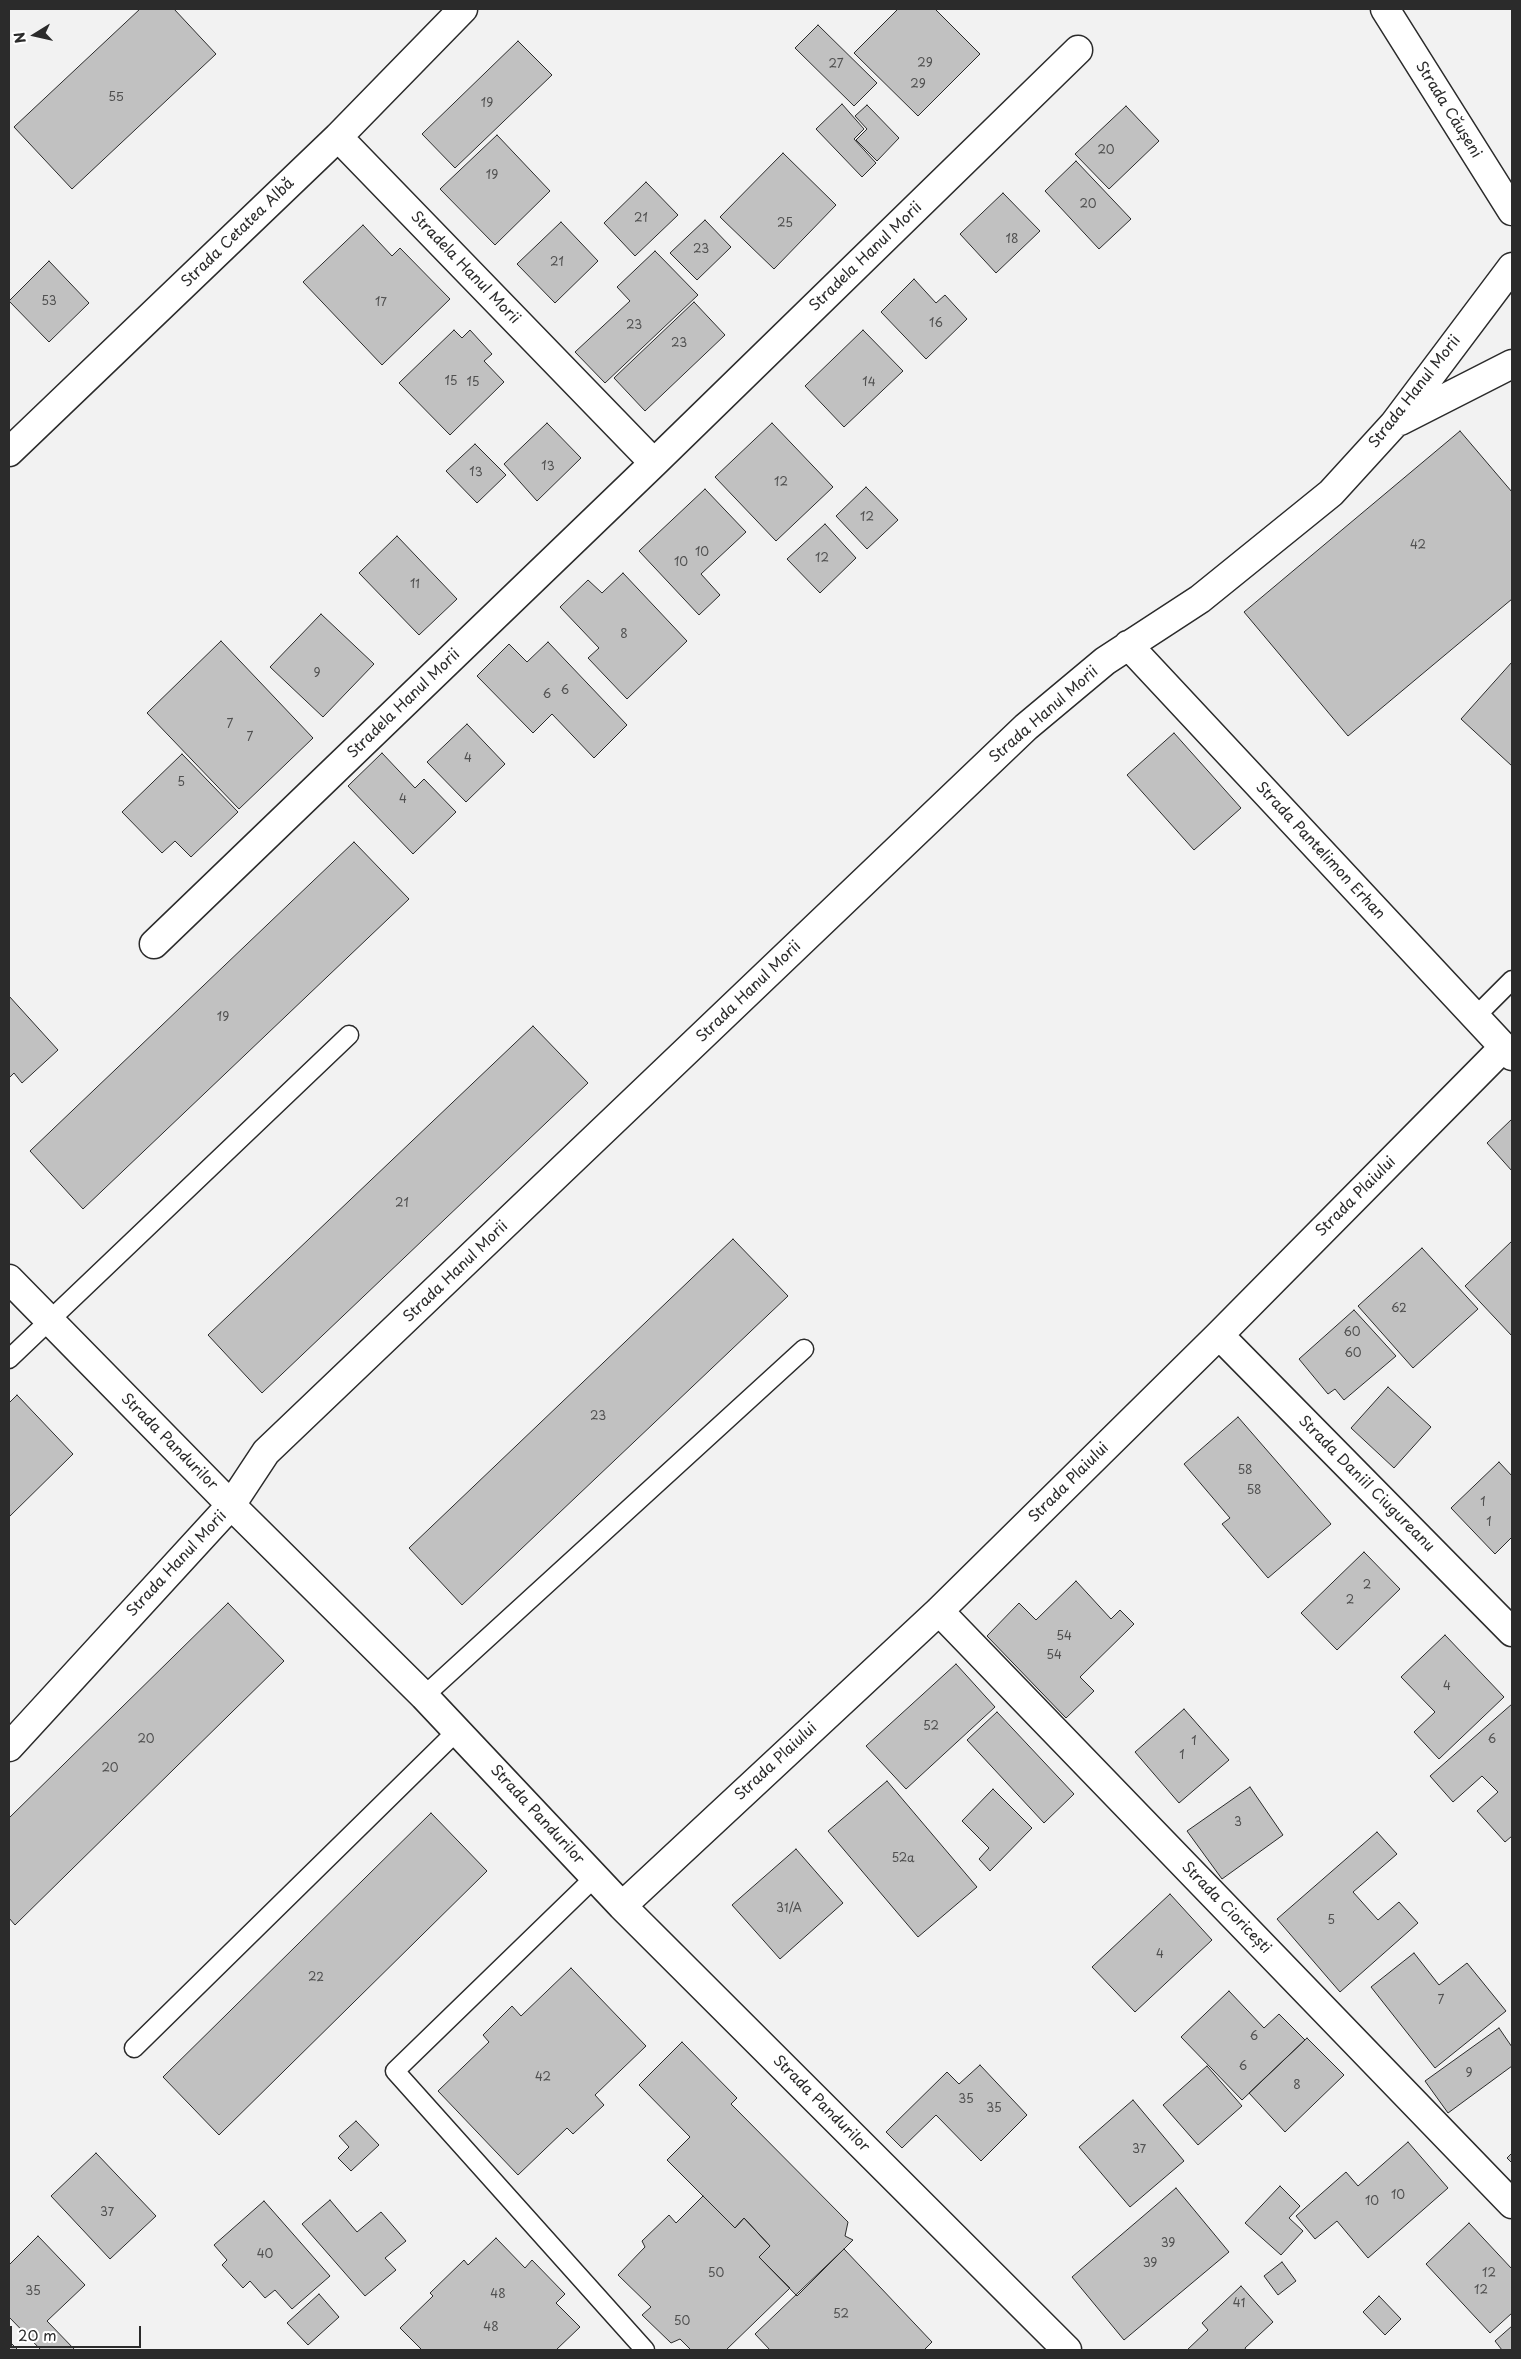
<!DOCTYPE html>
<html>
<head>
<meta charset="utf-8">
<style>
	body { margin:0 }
	#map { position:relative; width:1521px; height:2359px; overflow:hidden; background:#f2f2f2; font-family:"Playpen Sans",sans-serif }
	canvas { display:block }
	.frame { position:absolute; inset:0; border:10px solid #2b2b2b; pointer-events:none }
	.north { position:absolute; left:10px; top:10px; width:50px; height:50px; -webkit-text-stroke:4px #fff; paint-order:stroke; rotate:260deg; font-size:14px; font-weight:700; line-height:20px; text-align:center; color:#2b2b2b }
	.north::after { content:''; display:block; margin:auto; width:18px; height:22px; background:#2b2b2b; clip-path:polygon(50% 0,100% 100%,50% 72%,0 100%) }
	.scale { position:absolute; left:10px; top:2326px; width:131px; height:22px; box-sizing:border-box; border:2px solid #2b2b2b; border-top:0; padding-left:6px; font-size:15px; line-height:18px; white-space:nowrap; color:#2b2b2b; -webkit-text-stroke:4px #fff; paint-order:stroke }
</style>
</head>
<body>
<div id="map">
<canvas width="1521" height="2359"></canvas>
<div class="frame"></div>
<div class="north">N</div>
<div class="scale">20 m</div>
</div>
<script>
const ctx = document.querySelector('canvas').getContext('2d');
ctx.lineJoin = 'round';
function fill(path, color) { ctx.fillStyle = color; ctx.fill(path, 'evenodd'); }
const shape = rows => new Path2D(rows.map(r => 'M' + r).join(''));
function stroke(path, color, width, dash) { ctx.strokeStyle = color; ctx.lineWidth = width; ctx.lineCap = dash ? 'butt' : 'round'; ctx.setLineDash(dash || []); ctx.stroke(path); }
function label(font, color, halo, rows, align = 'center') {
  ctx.font = font + ' "Playpen Sans",sans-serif'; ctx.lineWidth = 4.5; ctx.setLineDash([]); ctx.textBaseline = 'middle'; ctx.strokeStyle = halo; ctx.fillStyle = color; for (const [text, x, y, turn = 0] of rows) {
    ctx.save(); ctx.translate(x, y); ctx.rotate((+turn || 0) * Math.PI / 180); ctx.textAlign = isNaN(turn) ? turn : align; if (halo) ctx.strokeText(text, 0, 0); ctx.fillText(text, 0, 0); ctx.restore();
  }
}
const building = shape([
	[140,9,174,9,216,54,72,189,14,127,140,9],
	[898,9,935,9,980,54,918,116,854,53,898,9],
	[818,25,877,83,854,106,795,48,818,25],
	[518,41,552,75,455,168,422,134,518,41],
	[842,104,864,129,854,139,876,163,862,177,816,129,842,104],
	[867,105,899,138,877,161,856,140,867,129,855,116,867,105],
	[1126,106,1159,141,1109,189,1075,154,1126,106],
	[497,135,550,191,495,245,440,189,497,135],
	[783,153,836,205,774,269,720,217,783,153],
	[1076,161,1131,219,1099,249,1045,191,1076,161],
	[646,182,678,215,635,256,604,223,646,182],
	[1003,193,1040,231,996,273,960,234,1003,193],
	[705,220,731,247,697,280,670,253,705,220],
	[561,222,598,261,555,303,517,264,561,222],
	[363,225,392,256,400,248,450,299,382,365,303,282,363,225],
	[655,251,698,295,605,383,575,352,630,301,617,287,655,251],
	[49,261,89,303,49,342,9,301,49,261],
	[914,279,936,303,945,295,967,319,926,359,881,312,914,279],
	[694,302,725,335,645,411,614,378,694,302],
	[454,330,462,338,470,330,492,354,484,361,504,382,450,435,399,383,454,330],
	[863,330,903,371,844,427,805,386,863,330],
	[547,423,581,458,537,501,504,464,547,423],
	[772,423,833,487,776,541,715,477,772,423],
	[1460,431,1512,492,1512,599,1348,736,1244,612,1460,431],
	[475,444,506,475,477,503,446,471,475,444],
	[866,487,898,520,867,549,836,516,866,487],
	[705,489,746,532,701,574,720,595,699,615,639,551,705,489],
	[825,524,856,558,820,593,787,559,825,524],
	[397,536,457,599,419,635,359,573,397,536],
	[623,573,687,641,627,699,588,658,599,648,560,607,588,580,602,593,623,573],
	[321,614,374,664,323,717,270,667,321,614],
	[221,641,313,738,239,809,147,713,221,641],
	[548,642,627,725,594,758,552,714,533,733,477,676,509,644,527,662,548,642],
	[1512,662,1512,766,1461,719,1512,662],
	[467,724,505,764,466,802,427,762,467,724],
	[1174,733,1241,808,1194,850,1127,775,1174,733],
	[382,753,415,788,424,779,456,812,413,854,348,786,382,753],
	[182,754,238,812,191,857,175,841,162,853,122,812,182,754],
	[354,842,409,899,83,1209,30,1151,354,842],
	[9,996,58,1050,22,1083,14,1073,9,1078,9,996],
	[533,1026,588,1083,262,1393,208,1335,533,1026],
	[1512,1119,1512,1171,1487,1143,1512,1119],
	[733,1239,788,1296,462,1605,409,1548,733,1239],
	[1512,1241,1512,1336,1465,1286,1512,1241],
	[1422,1248,1478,1309,1413,1368,1358,1306,1422,1248],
	[1354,1310,1396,1356,1344,1400,1335,1389,1328,1394,1299,1359,1354,1310],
	[1388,1387,1431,1427,1394,1468,1351,1428,1388,1387],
	[17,1395,73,1454,9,1517,9,1403,17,1395],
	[1238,1417,1331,1524,1268,1578,1222,1524,1230,1518,1184,1464,1238,1417],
	[1499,1462,1512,1476,1512,1537,1495,1554,1451,1508,1499,1462],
	[1364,1552,1400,1589,1337,1650,1301,1613,1364,1552],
	[1076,1581,1111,1619,1120,1610,1134,1624,1080,1677,1094,1691,1066,1718,987,1636,1019,1603,1036,1620,1076,1581],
	[228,1603,284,1661,15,1925,9,1918,9,1818,228,1603],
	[1445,1635,1504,1697,1439,1759,1414,1732,1435,1712,1401,1677,1445,1635],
	[956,1664,995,1707,906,1789,866,1746,956,1664],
	[1512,1704,1512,1836,1505,1842,1477,1811,1498,1792,1482,1776,1453,1802,1430,1776,1512,1704],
	[1184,1709,1229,1760,1179,1803,1135,1752,1184,1709],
	[997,1712,1074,1794,1044,1823,967,1740,997,1712],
	[887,1781,977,1887,918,1937,828,1831,887,1781],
	[1250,1787,1283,1835,1222,1879,1187,1831,1250,1787],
	[993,1789,1032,1828,990,1871,979,1859,989,1848,962,1821,993,1789],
	[431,1813,487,1871,219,2135,163,2077,431,1813],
	[1377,1832,1397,1854,1353,1892,1378,1920,1399,1902,1418,1923,1340,1992,1277,1919,1377,1832],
	[796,1849,843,1903,780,1959,732,1905,796,1849],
	[1170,1894,1212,1940,1135,2012,1092,1967,1170,1894],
	[1414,1953,1439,1985,1467,1963,1506,2011,1435,2068,1371,1987,1414,1953],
	[571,1968,646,2046,595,2095,604,2105,573,2134,567,2128,518,2175,438,2091,489,2042,483,2035,512,2006,521,2016,571,1968],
	[1229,1991,1264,2028,1279,2014,1305,2040,1242,2100,1181,2037,1229,1991],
	[1499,2028,1512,2047,1512,2066,1448,2113,1425,2081,1499,2028],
	[1307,2038,1344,2075,1285,2132,1249,2093,1307,2038],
	[682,2042,737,2098,731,2104,848,2222,845,2236,853,2240,797,2296,759,2257,770,2246,744,2218,735,2228,667,2160,690,2137,639,2085,682,2042],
	[980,2065,1027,2115,981,2161,936,2115,902,2148,886,2132,947,2072,959,2084,980,2065],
	[1207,2066,1242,2106,1198,2145,1163,2105,1207,2066],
	[1133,2100,1184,2161,1130,2207,1079,2147,1133,2100],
	[356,2121,379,2145,351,2171,338,2158,349,2147,339,2136,356,2121],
	[1408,2142,1448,2188,1368,2258,1337,2221,1315,2239,1296,2216,1346,2172,1358,2186,1408,2142],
	[96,2153,156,2216,110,2259,51,2196,96,2153],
	[1512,2153,1512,2163,1507,2158,1512,2153],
	[1280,2186,1300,2206,1289,2218,1303,2231,1281,2255,1245,2223,1280,2186],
	[1176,2188,1229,2252,1124,2340,1072,2277,1176,2188],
	[703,2196,735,2228,744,2218,770,2246,759,2257,790,2288,726,2350,691,2350,680,2339,671,2343,642,2315,651,2307,618,2275,645,2247,642,2241,669,2215,676,2223,703,2196],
	[330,2200,357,2232,381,2212,406,2241,385,2258,396,2270,365,2296,302,2224,330,2200],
	[264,2201,330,2276,292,2309,275,2290,265,2298,250,2281,243,2288,222,2265,227,2260,214,2245,264,2201],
	[1469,2223,1512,2269,1512,2313,1490,2333,1426,2264,1469,2223],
	[38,2236,85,2285,47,2321,75,2350,41,2350,9,2317,9,2265,38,2236],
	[496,2238,525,2268,532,2260,565,2294,556,2303,580,2327,556,2350,422,2350,400,2328,433,2296,430,2293,464,2260,468,2265,496,2238],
	[844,2249,932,2342,924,2350,770,2350,755,2334,844,2249],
	[1282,2262,1296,2281,1278,2295,1264,2276,1282,2262],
	[1241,2286,1273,2322,1245,2348,1246,2350,1187,2350,1208,2330,1202,2323,1241,2286],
	[319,2294,339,2317,308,2345,287,2323,319,2294],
	[1379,2296,1401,2319,1385,2335,1363,2312,1379,2296],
	[1512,2326,1512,2350,1502,2350,1495,2341,1512,2326],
	[9,2341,17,2349,16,2350,9,2350,9,2341]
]);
const lane = shape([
	[1475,1017,1512,980],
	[9,1359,349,1035],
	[424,1696,804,1349],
	[595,1877,395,2071,645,2350],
	[134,2048,458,1730]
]);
const street = shape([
	[1385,9,1512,211],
	[338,137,654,463],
	[1400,421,1512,364],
	[9,452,338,137,463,9],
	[1128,645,1512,1056],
	[154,944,654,463,1078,50],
	[9,1279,231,1505,424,1696,622,1906,1067,2350],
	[1219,1335,1512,1632],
	[939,1611,1512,2204],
	[9,1747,231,1505,266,1452,1026,727,1105,661,1200,599,1331,493,1394,424,1512,267],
	[622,1906,939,1611,1219,1335,1504,1047]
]);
const numberNames = [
	["29",925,64],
	["27",836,65],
	["29",918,85],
	["55",116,98],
	["19",487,104],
	["20",1106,151],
	["19",492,176],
	["20",1088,205],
	["21",641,219],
	["25",785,224],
	["18",1012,240],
	["23",701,250],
	["21",557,263],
	["53",49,302],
	["17",381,303],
	["16",936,324],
	["23",634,326],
	["23",679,344],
	["15",451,382],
	["15",473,383],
	["14",869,383],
	["13",548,467],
	["13",476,473],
	["12",781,483],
	["12",867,518],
	["42",1418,546],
	["10",702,553],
	["12",822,559],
	["10",681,563],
	["11",415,585],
	["8",624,635],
	["9",317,674],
	["6",565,691],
	["6",547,695],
	["7",230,725],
	["7",250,738],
	["4",468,759],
	["5",181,783],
	["4",403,800],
	["19",223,1018],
	["21",402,1204],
	["62",1399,1309],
	["60",1352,1333],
	["60",1353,1354],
	["23",598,1417],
	["58",1245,1471],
	["58",1254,1491],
	["1",1483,1503],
	["1",1489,1523],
	["2",1367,1586],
	["2",1350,1601],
	["54",1064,1637],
	["54",1054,1656],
	["4",1447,1687],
	["52",931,1727],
	["20",146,1740],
	["6",1492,1740],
	["1",1194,1742],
	["1",1182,1756],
	["20",110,1769],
	["3",1238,1823],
	["52a",903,1859],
	["31/A",789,1909],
	["5",1331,1921],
	["4",1160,1955],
	["22",316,1978],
	["7",1441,2001],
	["6",1254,2037],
	["6",1243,2067],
	["9",1469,2074],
	["42",543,2078],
	["8",1297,2086],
	["35",966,2100],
	["35",994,2109],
	["37",1139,2150],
	["10",1398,2196],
	["10",1372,2202],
	["37",107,2213],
	["39",1168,2244],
	["40",265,2255],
	["39",1150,2264],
	["50",716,2274],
	["12",1489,2274],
	["12",1481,2291],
	["35",33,2292],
	["48",498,2295],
	["41",1239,2304],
	["52",841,2315],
	["50",682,2322],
	["48",491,2328]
];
const streetNames = [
	["Strada Căușeni",1448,110,58],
	["Strada Cetatea Albă",238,233,-44],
	["Stradela Hanul Morii",866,257,-44],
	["Stradela Hanul Morii",465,268,46],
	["Strada Hanul Morii",1415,392,-52],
	["Stradela Hanul Morii",404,704,-44],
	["Strada Hanul Morii",1044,715,-41],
	["Strada Pantelimon Erhan",1320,851,47],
	["Strada Hanul Morii",749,992,-44],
	["Strada Plaiului",1356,1197,-45],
	["Strada Hanul Morii",456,1272,-44],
	["Strada Pandurilor",169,1442,45],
	["Strada Plaiului",1069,1483,-45],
	["Strada Daniil Ciugureanu",1366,1484,45],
	["Strada Hanul Morii",177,1564,-47],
	["Strada Plaiului",776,1762,-43],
	["Strada Pandurilor",537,1815,47],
	["Strada Cioricești",1226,1908,46],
	["Strada Pandurilor",821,2104,45]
];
fill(building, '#c1c1c1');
stroke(building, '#2b2b2b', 1);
stroke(lane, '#2b2b2b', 21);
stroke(street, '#2b2b2b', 31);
stroke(lane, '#fff', 18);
stroke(street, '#fff', 28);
label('12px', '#505050', null, numberNames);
label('15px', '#2b2b2b', '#fff', streetNames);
</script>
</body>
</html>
